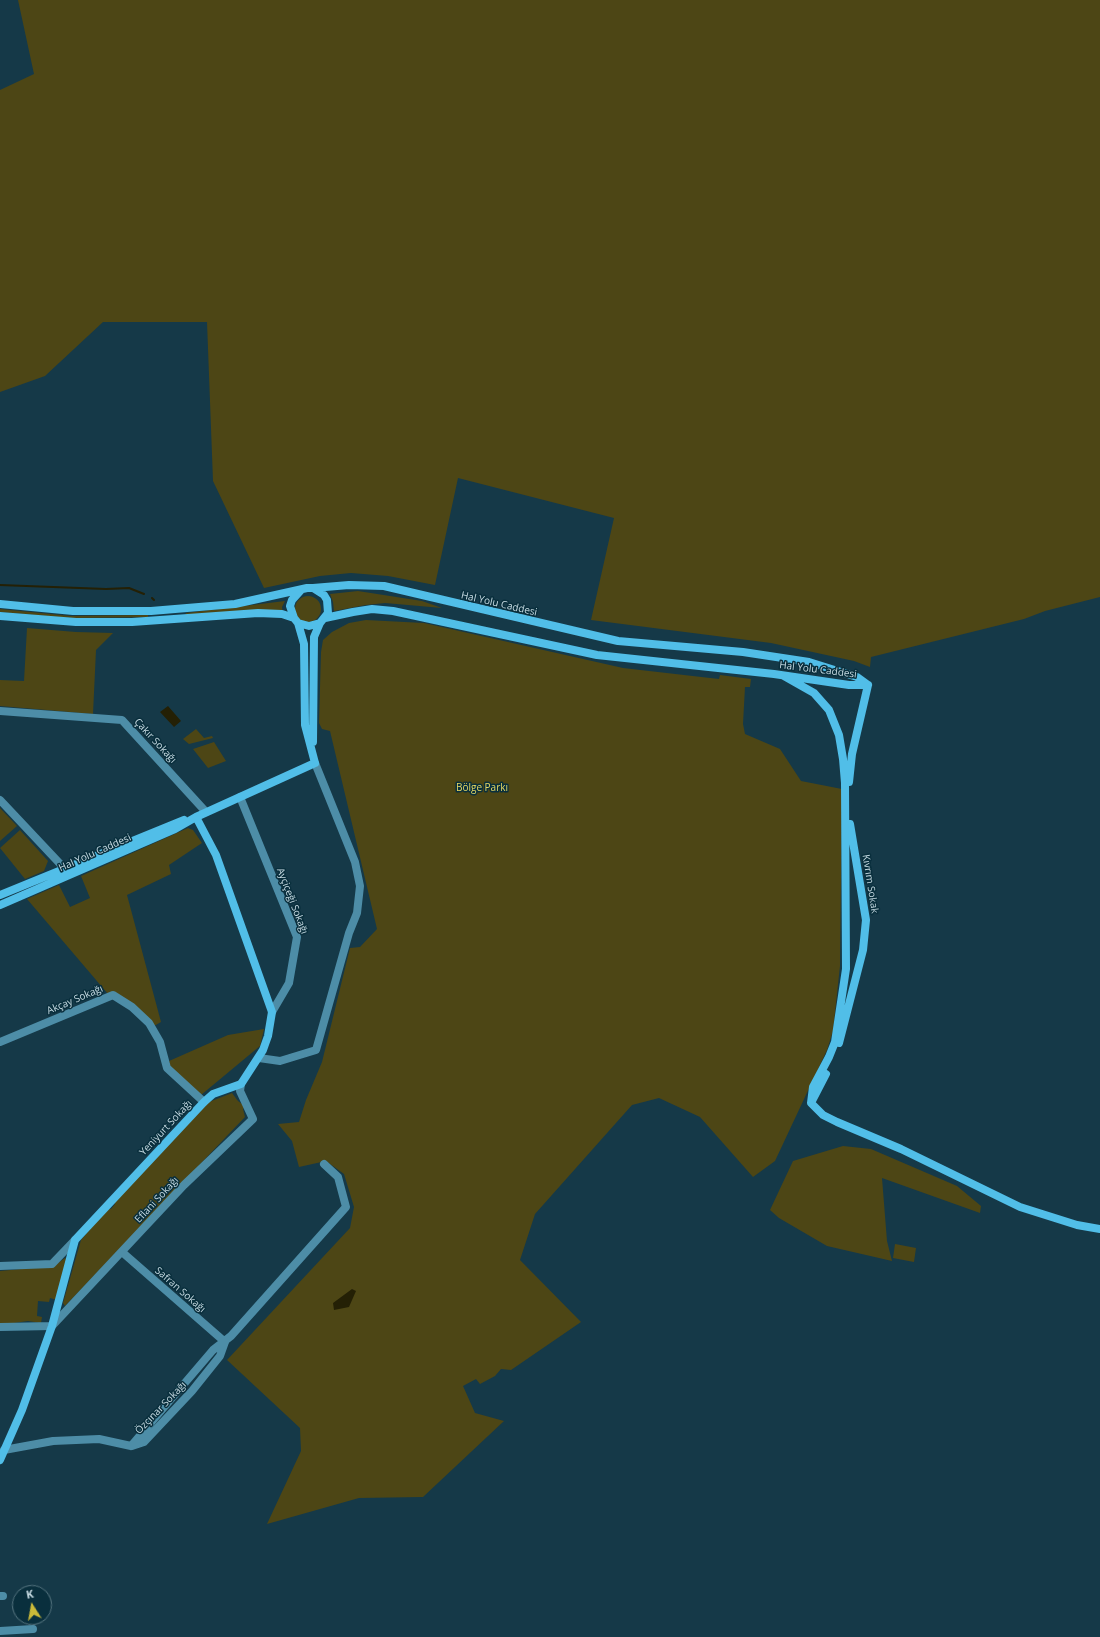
<!DOCTYPE html>
<html>
<head>
<meta charset="utf-8">
<style>
	body { margin:0 }
	#map { position:relative; width:1100px; height:1637px; overflow:hidden; background:#153948; font-family:"Open Sans",sans-serif }
	canvas { display:block }
	.north { position:absolute; left:12px; top:1585px; width:40px; height:40px; box-sizing:border-box; background:#092f3d; border:1px solid #55747f; border-radius:50%; rotate:349deg; font-size:11px; font-weight:700; line-height:16px; text-align:center; color:#c7dbe3 }
	.north::after { content:''; display:block; margin:auto; width:14px; height:18px; background:#caba39; clip-path:polygon(50% 0,100% 100%,50% 72%,0 100%) }
</style>
</head>
<body>
<div id="map">
<canvas width="1100" height="1637"></canvas>
<div class="north">K</div>
</div>
<script>
const ctx = document.querySelector('canvas').getContext('2d');
ctx.lineJoin = 'round';
function fill(path, color) { ctx.fillStyle = color; ctx.fill(path, 'evenodd'); }
const shape = rows => new Path2D(rows.map(r => 'M' + r).join(''));
function stroke(path, color, width, dash) { ctx.strokeStyle = color; ctx.lineWidth = width; ctx.lineCap = dash ? 'butt' : 'round'; ctx.setLineDash(dash || []); ctx.stroke(path); }
function label(font, color, halo, rows, align = 'center') {
  ctx.font = font + ' "Open Sans",sans-serif'; ctx.lineWidth = 3; ctx.setLineDash([]); ctx.textBaseline = 'middle'; ctx.strokeStyle = halo; ctx.fillStyle = color; for (const [text, x, y, turn = 0] of rows) {
    ctx.save(); ctx.translate(x, y); ctx.rotate((+turn || 0) * Math.PI / 180); ctx.textAlign = isNaN(turn) ? turn : align; if (halo) ctx.strokeText(text, 0, 0); ctx.fillText(text, 0, 0); ctx.restore();
  }
}
const green = shape([
	[18,0,1100,0,1100,597,1045,611,1024,619,871,657,870,667,854,661,771,643,591,620,614,518,458,478,435,585,388,576,351,573,320,576,264,588,213,481,207,322,103,322,45,376,0,392,0,90,34,74],
	[358,591,422,601,442,608,385,603,366,605,334,611,333,602,330,594],
	'295 609a13 13 0 1 1 26 0a13 13 0 1 1-26 0Z',
	[285,601,282,607,283,614,185,615,186,613],
	[0,609,71,616,148,615,148,617,72,618,0,612],
	[366,620,424,623,623,668,719,679,720,675,751,679,750,687,745,687,743,724,745,734,780,749,801,781,842,789,840,966,833,1031,827,1050,775,1161,753,1177,700,1117,659,1098,632,1105,535,1214,520,1260,581,1322,511,1370,501,1369,495,1376,480,1384,476,1379,463,1386,475,1413,504,1421,423,1497,359,1498,267,1524,301,1451,300,1428,227,1360,350,1228,354,1207,344,1174,326,1161,299,1167,292,1141,278,1124,299,1122,306,1100,322,1062,350,948,360,947,377,929,330,731,322,729,319,723,321,652,323,640,332,632,349,623],
	[27,628,76,632,113,633,96,650,93,714,0,706,0,680,24,681],
	[196,729,204,738,212,736,213,738,189,744,183,739],
	[214,742,226,761,208,768,193,749],
	[0,808,17,826,0,841],
	[188,828,193,830,202,843,169,865,171,874,127,895,161,1022,154,1026,108,994,27,899,59,885,70,907,90,898,81,876],
	[20,830,48,861,44,871,25,879,0,848],
	[264,1029,260,1046,201,1095,170,1068,169,1061,228,1035],
	[232,1093,238,1101,245,1106,243,1109,245,1117,65,1306,63,1303,81,1240,107,1209,111,1209,115,1204,114,1202,209,1102],
	[843,1146,871,1149,957,1186,981,1206,980,1213,882,1178,887,1241,892,1261,827,1246,779,1218,770,1210,793,1161],
	[895,1244,916,1248,914,1262,893,1258],
	[65,1258,67,1259,57,1300,50,1298,49,1302,38,1301,37,1316,42,1317,41,1323,28,1321,0,1325,0,1271,54,1266]
]);
const water = shape([
	[168,706,181,721,174,727,160,712],
	[352,1289,356,1291,349,1307,334,1310,333,1303]
]);
const stream = shape([
	[0,585,106,589,129,588,144,594],
	[152,598,154,600]
]);
const street = shape([
	[0,711,122,720,206,812],
	[240,797,297,937,289,983,272,1012],
	[0,800,64,868],
	[0,1042,113,995,132,1007,149,1023,160,1042,167,1068,204,1102],
	[259,1058,280,1061,316,1050,349,933,357,913,360,886,355,862,315,763],
	[122,1252,225,1342],
	[0,1266,52,1264,75,1240],
	[0,1327,52,1326,184,1185,253,1119,240,1091,241,1084],
	[131,1446,213,1350,231,1336,346,1207,338,1177,324,1164],
	[132,1446,144,1442,192,1391,220,1356,225,1342],
	[4,1450,53,1441,99,1439,131,1446],
	[0,1596,3,1596],
	[0,1631,33,1629]
]);
const secondary = shape([
	[313,588,349,585,384,586,618,641,743,652,809,662,857,677,868,685],
	[0,604,73,611,151,611,235,604,307,588,313,588,324,595,327,600,328,613,320,623,309,626,298,623,294,618,290,606,292,600,301,590],
	[0,616,76,622,132,622,258,613,282,614,294,618],
	[325,618,353,612,372,609,393,611,597,655,774,674,849,685,868,685],
	[298,623,304,644,305,725,315,763],
	[784,676,814,693,829,710,839,735,843,759,845,783,846,969,835,1042,829,1057,813,1087,811,1103,823,1115,837,1122,901,1149,1020,1207,1077,1225,1100,1229],
	[313,742,314,637,320,623],
	[849,782,852,754,868,685],
	[0,895,184,820],
	[0,905,175,829,196,817,315,763],
	[839,1043,863,950,866,920,850,824],
	[812,1101,826,1074],
	[0,1460,22,1410,52,1326,75,1240,204,1102,213,1094,241,1084,263,1050,268,1036,272,1012,216,855,196,817]
]);
const streetNames = [
	["Hal Yolu Caddesi",499,604,13],
	["Hal Yolu Caddesi",818,670,7],
	["Çakır Sokağı",155,741,47],
	["Hal Yolu Caddesi",95,853,-24],
	["Kıvrım Sokak",870,884,81],
	["Ayçiçeği Sokağı",292,901,69],
	["Akçay Sokağı",75,1000,-23],
	["Yeniyurt Sokağı",166,1128,-47],
	["Eflani Sokağı",157,1200,-47],
	["Safran Sokağı",180,1290,41],
	["Özçınar Sokağı",161,1408,-46]
];
const parkNames = [
	["Bölge Parkı",482,788]
];
fill(green, '#4d4615');
fill(water, '#242005');
stroke(stream, '#242005', 2);
stroke(street, '#4d8da7', 8);
stroke(secondary, '#51bee8', 8);
label('10px', '#c7dbe3', '#092f3d', streetNames);
label('10px', '#e8d862', '#092f3d', parkNames);
</script>
</body>
</html>
